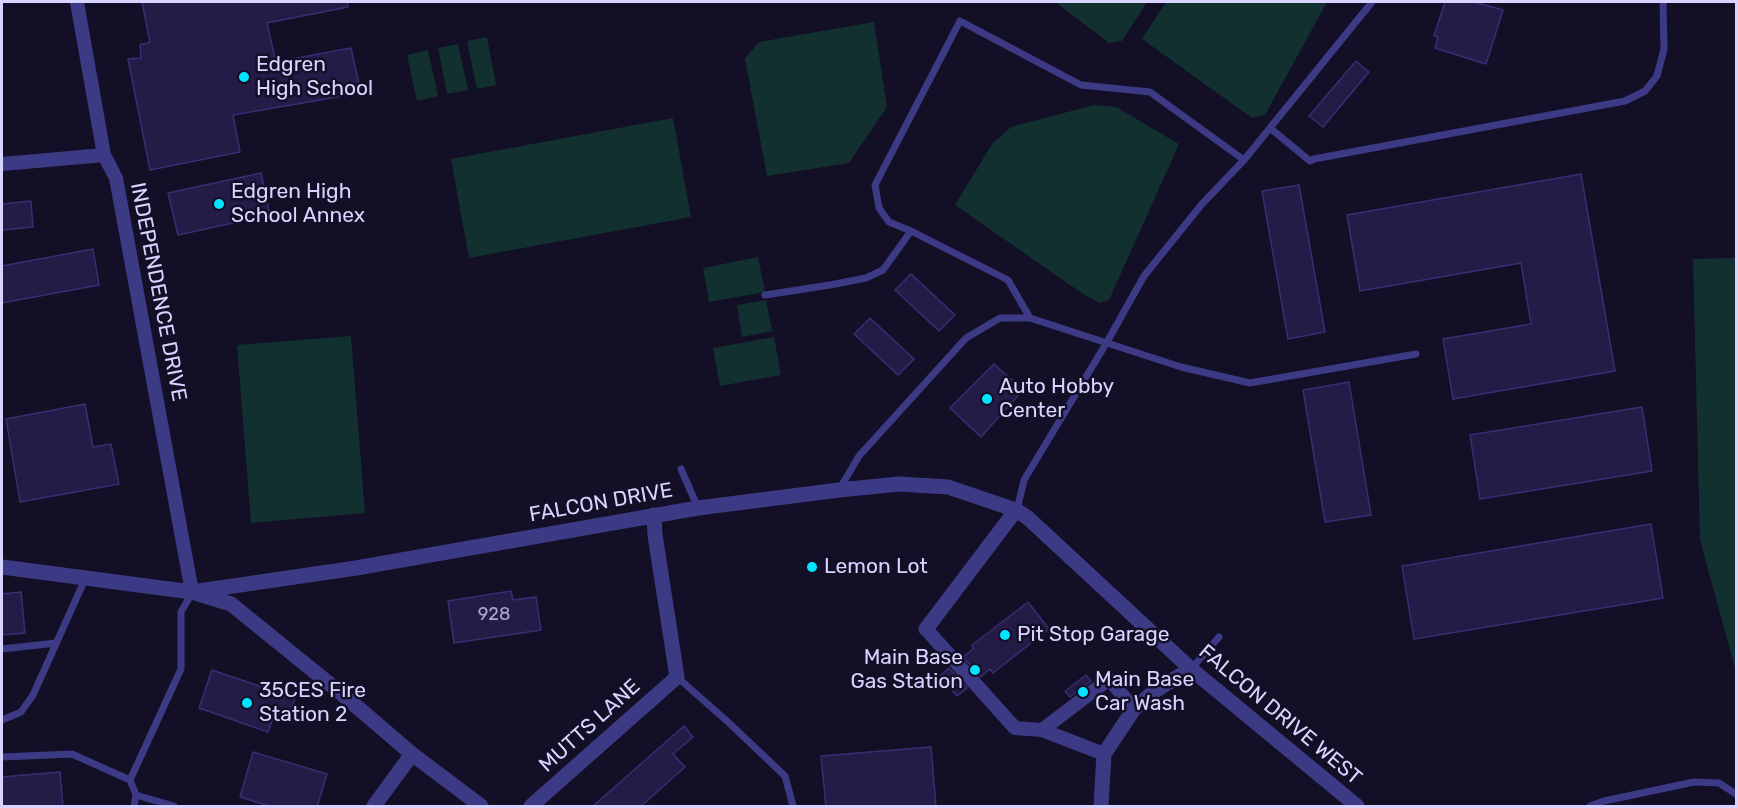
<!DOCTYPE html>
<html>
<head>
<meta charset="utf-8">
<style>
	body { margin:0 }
	#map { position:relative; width:1738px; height:808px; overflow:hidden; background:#130f26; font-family:Rubik,sans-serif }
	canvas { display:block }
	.frame { position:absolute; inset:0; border:3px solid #d9d4ff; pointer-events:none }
</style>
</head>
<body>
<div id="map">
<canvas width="1738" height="808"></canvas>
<div class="frame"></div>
</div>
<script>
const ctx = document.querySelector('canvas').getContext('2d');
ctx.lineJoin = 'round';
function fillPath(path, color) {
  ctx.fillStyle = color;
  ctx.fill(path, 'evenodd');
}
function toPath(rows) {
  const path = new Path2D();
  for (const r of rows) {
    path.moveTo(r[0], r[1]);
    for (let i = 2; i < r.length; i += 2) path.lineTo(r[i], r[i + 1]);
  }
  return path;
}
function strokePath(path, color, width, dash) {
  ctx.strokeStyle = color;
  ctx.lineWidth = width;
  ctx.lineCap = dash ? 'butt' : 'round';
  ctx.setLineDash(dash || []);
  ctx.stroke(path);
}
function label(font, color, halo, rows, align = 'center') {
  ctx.font = font + ' Rubik,sans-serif';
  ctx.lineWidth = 5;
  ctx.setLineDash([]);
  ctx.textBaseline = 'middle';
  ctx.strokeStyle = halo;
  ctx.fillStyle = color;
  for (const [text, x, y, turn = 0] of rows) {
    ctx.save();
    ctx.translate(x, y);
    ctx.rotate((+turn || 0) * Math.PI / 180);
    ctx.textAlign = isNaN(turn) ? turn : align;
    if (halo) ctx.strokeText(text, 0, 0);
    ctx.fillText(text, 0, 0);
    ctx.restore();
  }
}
fillPath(toPath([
	[1055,2,1147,2,1122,41,1109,43],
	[1166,2,1327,2,1265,115,1252,118,1142,39],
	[874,22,887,107,849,163,767,176,745,59,759,42],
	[487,37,496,85,477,89,467,41],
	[458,44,468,90,447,94,438,48],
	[428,50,438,96,417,101,407,55],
	[1094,105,1116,107,1179,144,1109,300,1100,303,1083,294,955,205,992,144,1011,127],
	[673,118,691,217,469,258,451,159],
	[758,257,765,292,709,302,703,268],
	[1736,258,1736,672,1700,540,1693,259],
	[766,300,772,331,742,337,737,305],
	[351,336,365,513,251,523,237,345],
	[774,337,781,375,720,386,713,348]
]), '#12302f');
const building = toPath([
	[142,2,348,2,348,7,267,23,276,62,351,48,361,93,233,115,240,152,150,170,128,59,141,58,140,45,150,42,142,2],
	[1445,2,1474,2,1503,10,1486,64,1435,48,1438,37,1434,36,1445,2],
	[1356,61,1369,72,1323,127,1309,116,1356,61],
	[261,173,270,215,178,235,168,193,261,173],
	[1581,174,1615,371,1453,399,1443,339,1531,324,1521,263,1360,291,1347,215,1581,174],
	[1299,185,1325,332,1288,339,1262,191,1299,185],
	[31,201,33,227,2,230,2,204,31,201],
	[93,249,99,285,2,303,2,266,93,249],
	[911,274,955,315,939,331,895,290,911,274],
	[870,318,914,359,898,375,854,334,870,318],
	[994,364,1023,390,981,437,950,408,994,364],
	[1349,382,1371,515,1325,522,1303,390,1349,382],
	[85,404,93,447,111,444,119,484,20,502,6,419,85,404],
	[1642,407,1652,471,1480,499,1470,435,1642,407],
	[1651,524,1663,598,1414,639,1402,566,1651,524],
	[511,591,513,600,536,597,541,630,454,643,448,601,511,591],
	[21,592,25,633,2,635,2,594,21,592],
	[1028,602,1049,629,993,673,990,669,981,677,963,657,973,649,972,645,1028,602],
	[949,668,967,688,957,696,940,676,949,668],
	[212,670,295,698,287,720,274,715,268,732,199,708,212,670],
	[1086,675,1091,681,1070,697,1065,691,1086,675],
	[684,726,693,737,673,754,685,767,640,807,592,807,684,726],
	[931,747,936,807,826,807,821,756,931,747],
	[253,752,327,774,317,807,273,807,240,797,253,752],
	[60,772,63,807,2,807,2,777,60,772]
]);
fillPath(building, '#241b47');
strokePath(building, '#3b2d73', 1.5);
strokePath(toPath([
	[1270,128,1310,161,1314,159,1625,101,1645,91,1657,76,1664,49,1663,2],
	[765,295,830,285,866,278,883,270,911,231],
	[1030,318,1008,280,911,231,889,222,879,208,875,185,960,21,1081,85,1150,92,1244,160],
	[681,469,698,508],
	[839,490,859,456,966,338,1000,318,1030,318,1181,367,1250,383,1416,354],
	[1017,510,1024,480,1107,342,1144,276,1202,204,1244,160,1372,2],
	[2,649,56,643],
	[1191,669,1219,637],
	[677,677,728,722,785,776,793,806],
	[2,720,21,712,33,695,86,577],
	[2,757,72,754,130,780],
	[136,795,174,806],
	[134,806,136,795,130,780,181,669,181,612,192,593],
	[1590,806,1604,801,1694,782,1719,783,1736,794]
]), '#3d3a85', 7);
strokePath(toPath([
	[77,2,104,155,116,178,192,592],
	[2,164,104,155],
	[926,629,1015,728,1042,730,1104,754],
	[1042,730,1109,679,1134,709]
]), '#3d3a85', 14);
strokePath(toPath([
	[2,567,192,592,231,604,342,694,412,754,481,806],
	[192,592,356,568,698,508,839,490,899,484,948,487,1016,510,1028,518,1191,669,1357,806],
	[926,629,1016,510],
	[374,806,412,754],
	[531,806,677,677,655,535,654,515],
	[1101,806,1104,754,1134,709,1156,690,1191,669]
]), '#3d3a85', 15);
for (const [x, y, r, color] of [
	[244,77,6,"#00e5ff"],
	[219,204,6,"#00e5ff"],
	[987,399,6,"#00e5ff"],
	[812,567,6,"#00e5ff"],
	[1005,635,6,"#00e5ff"],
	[975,670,6,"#00e5ff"],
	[1083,692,6,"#00e5ff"],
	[247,703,6,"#00e5ff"]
]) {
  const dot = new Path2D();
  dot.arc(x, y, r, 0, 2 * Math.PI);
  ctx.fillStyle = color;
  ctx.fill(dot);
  strokePath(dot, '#130f26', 2);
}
label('18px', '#aca6d1', null, [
	["928",494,615]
]);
label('21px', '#d9d4ff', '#130f26', [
	["Edgren",256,65],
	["High School",256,89],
	["Edgren High",231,192],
	["School Annex",231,216],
	["Auto Hobby",999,387],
	["Center",999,411],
	["Lemon Lot",824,567],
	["Pit Stop Garage",1017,635],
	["Main Base",963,658,"right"],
	["Gas Station",963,682,"right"],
	["Main Base",1095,680],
	["Car Wash",1095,704],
	["35CES Fire",259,691],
	["Station 2",259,715]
], 'left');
label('21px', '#d9d4ff', '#130f26', [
	["INDEPENDENCE DRIVE",158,292,79],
	["FALCON DRIVE",601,503,-10],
	["FALCON DRIVE WEST",1280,715,40],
	["MUTTS LANE",590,726,-42]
]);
</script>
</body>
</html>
